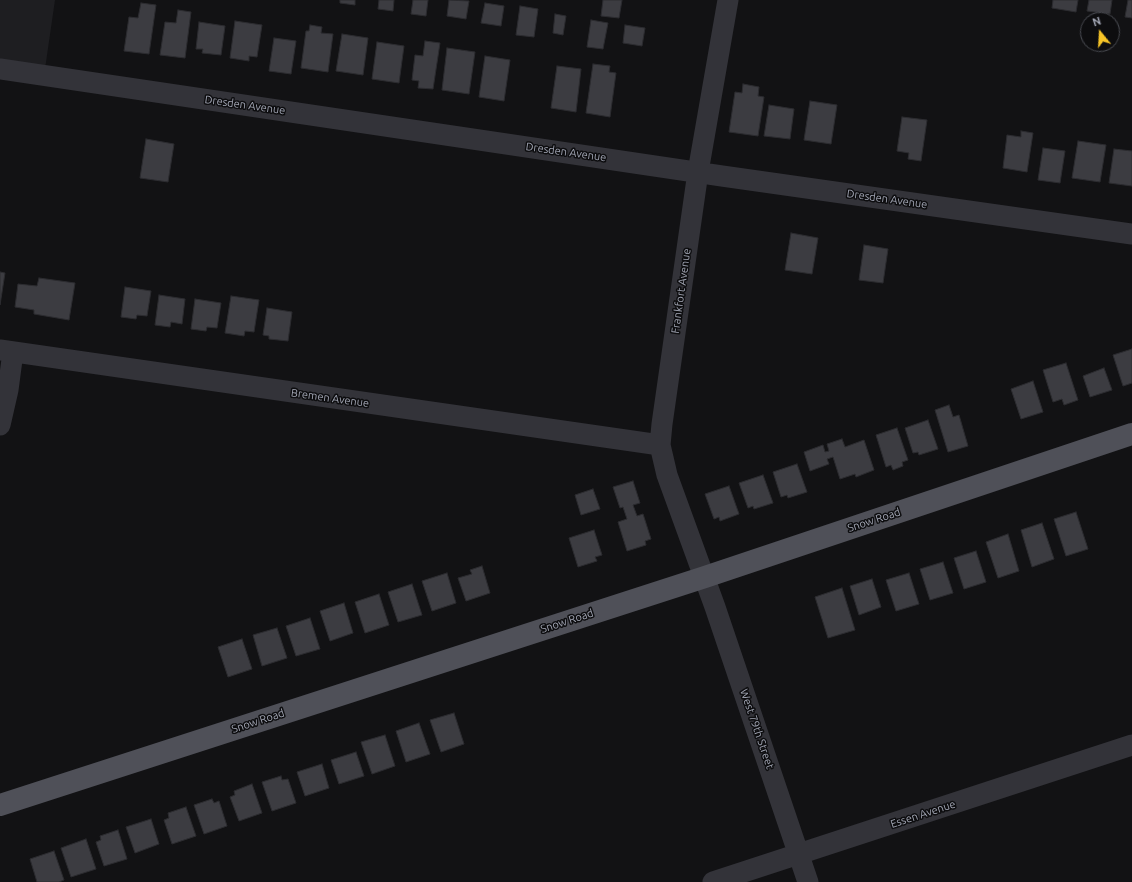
<!DOCTYPE html>
<html>
<head>
<meta charset="utf-8">
<style>
	body { margin:0 }
	#map { position:relative; width:1132px; height:882px; overflow:hidden; background:#121214; font-family:Ubuntu,sans-serif }
	canvas { display:block }
	.north { position:absolute; left:1080px; top:12px; width:40px; height:40px; box-sizing:border-box; background:#0d0d0f; border:1px solid #494b51; border-radius:50%; rotate:342deg; font-size:11px; font-weight:700; line-height:16px; text-align:center; color:#a3a7b5 }
	.north::after { content:''; display:block; margin:auto; width:14px; height:18px; background:#f6c427; clip-path:polygon(50% 0,100% 100%,50% 72%,0 100%) }
</style>
</head>
<body>
<div id="map">
<canvas width="1132" height="882"></canvas>
<div class="north">N</div>
</div>
<script>
const ctx = document.querySelector('canvas').getContext('2d');
ctx.lineJoin = 'round';
function fillPath(path, color) {
  ctx.fillStyle = color;
  ctx.fill(path, 'evenodd');
}
function toPath(rows) {
  const path = new Path2D();
  for (const r of rows) {
    path.moveTo(r[0], r[1]);
    for (let i = 2; i < r.length; i += 2) path.lineTo(r[i], r[i + 1]);
  }
  return path;
}
function strokePath(path, color, width, dash) {
  ctx.strokeStyle = color;
  ctx.lineWidth = width;
  ctx.lineCap = dash ? 'butt' : 'round';
  ctx.setLineDash(dash || []);
  ctx.stroke(path);
}
function label(font, color, halo, rows, align = 'center') {
  ctx.font = font + ' Ubuntu,sans-serif';
  ctx.lineWidth = 3;
  ctx.setLineDash([]);
  ctx.textBaseline = 'middle';
  ctx.strokeStyle = halo;
  ctx.fillStyle = color;
  for (const [text, x, y, turn = 0] of rows) {
    ctx.save();
    ctx.translate(x, y);
    ctx.rotate((+turn || 0) * Math.PI / 180);
    ctx.textAlign = isNaN(turn) ? turn : align;
    if (halo) ctx.strokeText(text, 0, 0);
    ctx.fillText(text, 0, 0);
    ctx.restore();
  }
}
fillPath(toPath([
	[0,0,55,0,44,76,0,69]
]), '#1e1e21');
const building = toPath([
	[340,0,355,0,355,5,340,3,340,0],
	[379,0,394,0,393,11,378,9,379,0],
	[413,0,428,0,426,16,411,14,413,0],
	[449,0,469,1,466,19,447,16,449,0],
	[603,0,622,0,619,18,601,16,603,0],
	[1053,0,1078,0,1076,12,1052,8,1053,0],
	[1089,0,1112,0,1110,14,1087,11,1089,0],
	[1128,0,1132,0,1132,18,1125,17,1128,0],
	[141,3,156,5,149,54,124,51,129,17,138,18,141,3],
	[485,3,504,6,501,26,481,23,485,3],
	[520,6,538,9,534,37,516,35,520,6],
	[178,10,191,12,185,58,160,55,165,22,176,23,178,10],
	[555,14,566,16,563,35,553,33,555,14],
	[591,20,608,23,603,49,587,47,591,20],
	[235,21,262,25,257,57,249,56,249,61,230,58,235,21],
	[199,22,225,26,221,55,202,53,203,49,196,49,199,22],
	[310,25,322,27,321,33,333,34,328,72,301,68,306,31,309,31,310,25],
	[625,25,645,28,642,46,623,43,625,25],
	[342,34,368,38,363,75,336,71,342,34],
	[274,38,296,41,291,74,269,71,274,38],
	[425,41,440,43,433,89,418,88,419,81,412,80,415,55,423,56,425,41],
	[377,42,404,46,399,83,372,79,377,42],
	[447,48,475,52,469,94,442,90,447,48],
	[485,56,510,60,504,101,479,97,485,56],
	[593,64,610,66,609,72,616,73,610,117,586,113,593,64],
	[557,66,581,69,576,112,551,108,557,66],
	[743,84,759,87,758,96,764,97,758,136,729,132,735,92,742,93,743,84],
	[810,101,837,105,831,144,804,140,810,101],
	[769,105,794,109,790,139,764,136,769,105],
	[902,117,927,120,921,161,908,159,909,153,897,151,902,117],
	[1021,131,1033,133,1027,172,1003,168,1007,135,1021,137,1021,131],
	[146,139,174,144,168,182,140,178,146,139],
	[1078,141,1106,145,1100,182,1072,178,1078,141],
	[1043,148,1065,151,1060,183,1038,180,1043,148],
	[1114,149,1132,151,1132,186,1109,183,1114,149],
	[791,233,818,238,812,274,785,270,791,233],
	[864,245,888,249,883,283,859,280,864,245],
	[0,272,5,273,0,305,0,272],
	[39,278,75,283,69,320,34,314,34,310,15,307,18,284,37,286,39,278],
	[125,287,151,291,147,316,137,315,136,319,121,317,125,287],
	[159,295,185,299,182,324,171,322,170,327,155,325,159,295],
	[231,296,259,300,254,332,245,331,244,336,225,333,231,296],
	[195,299,221,303,217,328,207,327,206,331,191,329,195,299],
	[267,308,292,312,288,341,269,339,269,336,263,335,267,308],
	[1132,349,1132,383,1123,386,1113,355,1132,349],
	[1066,363,1078,400,1064,405,1062,399,1053,402,1043,370,1066,363],
	[1104,368,1112,390,1090,397,1083,376,1104,368],
	[1033,381,1043,412,1021,419,1011,389,1033,381],
	[949,405,953,417,959,415,968,446,948,452,935,410,949,405],
	[928,420,938,449,919,455,918,452,913,453,905,428,928,420],
	[897,428,908,460,902,462,903,466,893,470,891,465,886,467,876,435,897,428],
	[842,439,845,447,864,440,874,470,856,477,855,474,840,479,833,457,827,459,829,464,810,471,804,452,823,445,825,452,829,451,827,444,842,439],
	[797,464,807,492,788,498,787,495,781,497,773,472,797,464],
	[763,475,773,503,754,509,753,506,748,508,739,483,763,475],
	[633,481,640,503,633,505,637,516,643,514,651,539,645,541,646,545,627,551,618,522,627,519,623,507,620,508,613,487,633,481],
	[729,486,739,514,720,521,719,517,714,519,705,494,729,486],
	[593,489,600,509,581,515,575,495,593,489],
	[1076,512,1088,549,1066,556,1054,519,1076,512],
	[1042,523,1054,559,1032,567,1021,530,1042,523],
	[594,530,602,555,595,557,597,561,578,567,569,538,594,530],
	[1008,534,1019,571,998,578,986,542,1008,534],
	[976,551,986,582,964,589,954,558,976,551],
	[943,562,953,593,930,600,920,569,943,562],
	[482,566,490,593,466,601,458,578,472,574,470,570,482,566],
	[447,573,456,603,432,611,422,581,447,573],
	[909,573,919,604,896,611,886,580,909,573],
	[872,579,881,607,859,615,850,586,872,579],
	[412,584,422,615,398,622,388,592,412,584],
	[842,588,855,630,828,638,815,597,842,588],
	[379,594,389,625,365,633,355,602,379,594],
	[344,603,353,633,330,641,320,611,344,603],
	[310,618,320,649,296,656,286,626,310,618],
	[277,628,287,658,262,666,253,635,277,628],
	[242,639,252,669,228,677,218,647,242,639],
	[454,713,464,744,441,752,430,720,454,713],
	[419,723,430,754,406,762,396,731,419,723],
	[385,735,395,766,372,774,361,742,385,735],
	[356,752,364,776,339,784,331,760,356,752],
	[322,764,329,788,305,796,297,772,322,764],
	[281,776,282,780,288,779,296,803,272,811,262,782,281,776],
	[252,784,262,813,239,821,230,797,235,795,234,791,252,784],
	[212,799,214,803,219,801,227,826,204,834,194,805,212,799],
	[186,807,196,836,172,844,164,820,169,818,168,813,186,807],
	[151,819,159,844,135,853,126,827,151,819],
	[118,830,127,859,104,866,96,842,101,840,100,836,118,830],
	[86,839,96,869,71,877,61,848,86,839],
	[54,851,64,880,59,882,37,882,30,859,54,851]
]);
fillPath(building, '#3c3c41');
strokePath(building, '#2c2c30', 1);
strokePath(toPath([
	[728,0,698,172,662,424,660,445,667,475,715,607,808,882],
	[0,69,722,176,1132,234],
	[0,350,660,445],
	[0,425,8,390,13,352],
	[713,882,1132,745]
]), '#333339', 21);
strokePath(toPath([
	[0,805,705,577,1132,434]
]), '#4f5058', 22);
label('11px', '#a3a7b5', '#0d0d0f', [
	["Dresden Avenue",245,105,8],
	["Dresden Avenue",566,152,8],
	["Dresden Avenue",887,199,8],
	["Frankfort Avenue",681,291,-82],
	["Bremen Avenue",330,398,8],
	["Snow Road",874,520,-18],
	["Snow Road",567,621,-18],
	["Snow Road",258,721,-18],
	["West 79th Street",757,729,71],
	["Essen Avenue",923,814,-18]
]);
</script>
</body>
</html>
